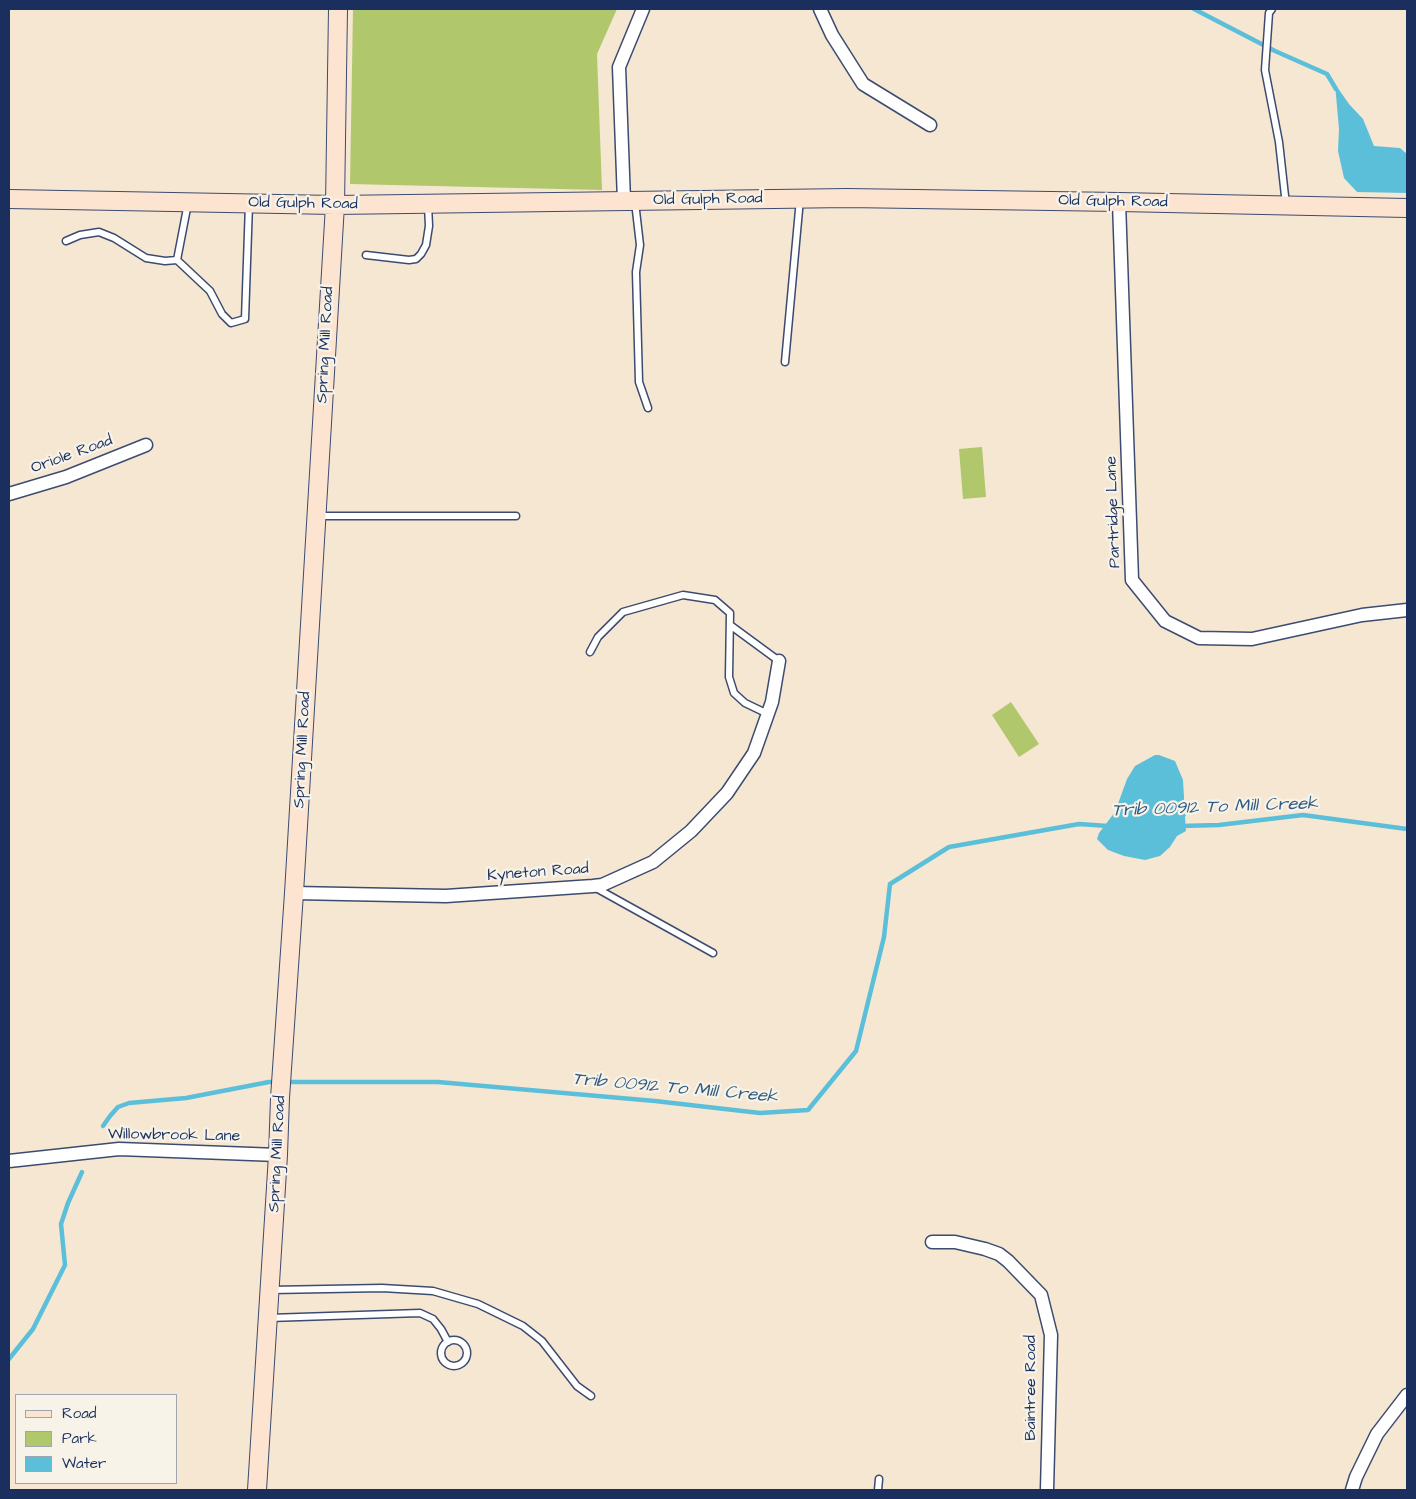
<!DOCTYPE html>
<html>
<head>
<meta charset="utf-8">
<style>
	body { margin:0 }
	#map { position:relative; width:1416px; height:1499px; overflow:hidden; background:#f6e7d3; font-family:"Architects Daughter",sans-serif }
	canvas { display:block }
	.frame { position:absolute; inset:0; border:10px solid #1b2f5e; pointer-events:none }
	.legend { position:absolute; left:15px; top:1394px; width:162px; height:90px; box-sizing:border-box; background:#f7f3e8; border:1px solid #9fa5b1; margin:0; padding:6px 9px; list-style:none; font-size:15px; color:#1b2f5e }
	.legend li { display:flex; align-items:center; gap:10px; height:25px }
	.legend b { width:25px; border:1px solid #9fa5b1 }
</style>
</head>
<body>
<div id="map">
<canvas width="1416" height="1499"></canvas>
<div class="frame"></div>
<ul class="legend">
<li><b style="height:6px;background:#fde4d1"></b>Road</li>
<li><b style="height:14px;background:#b0c76c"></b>Park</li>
<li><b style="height:14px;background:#5bbfd9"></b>Water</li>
</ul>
</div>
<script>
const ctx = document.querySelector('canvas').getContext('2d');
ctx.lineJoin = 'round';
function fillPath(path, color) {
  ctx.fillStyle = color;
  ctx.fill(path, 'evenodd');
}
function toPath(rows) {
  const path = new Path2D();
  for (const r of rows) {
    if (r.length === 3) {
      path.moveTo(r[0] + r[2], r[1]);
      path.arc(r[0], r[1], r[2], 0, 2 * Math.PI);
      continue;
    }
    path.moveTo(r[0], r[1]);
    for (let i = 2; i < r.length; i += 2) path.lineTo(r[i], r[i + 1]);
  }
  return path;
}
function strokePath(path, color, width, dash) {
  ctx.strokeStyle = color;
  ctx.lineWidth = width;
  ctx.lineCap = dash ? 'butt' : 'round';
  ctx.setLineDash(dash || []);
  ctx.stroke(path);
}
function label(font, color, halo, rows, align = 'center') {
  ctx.font = font + ' "Architects Daughter",sans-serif';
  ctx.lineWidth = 4.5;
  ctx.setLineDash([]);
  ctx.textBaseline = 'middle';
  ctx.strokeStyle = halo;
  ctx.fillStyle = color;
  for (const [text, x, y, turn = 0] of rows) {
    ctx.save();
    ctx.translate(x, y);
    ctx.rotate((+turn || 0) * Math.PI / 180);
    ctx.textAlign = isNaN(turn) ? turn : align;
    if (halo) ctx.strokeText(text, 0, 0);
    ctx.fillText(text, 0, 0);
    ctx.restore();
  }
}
fillPath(toPath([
	[353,9,617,9,597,54,602,190,350,184],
	[982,447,986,497,963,499,959,449],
	[1011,702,1039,744,1019,757,992,715]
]), '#b0c76c');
fillPath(toPath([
	[1335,84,1349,104,1363,119,1374,146,1400,148,1407,154,1407,193,1357,192,1344,178,1338,151,1339,129],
	[1155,755,1159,755,1175,761,1183,780,1185,814,1186,815,1185,817,1186,831,1177,836,1170,847,1160,856,1145,860,1124,856,1108,850,1097,839,1099,833,1115,812,1127,779,1135,766]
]), '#5bbfd9');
strokePath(toPath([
	[1194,9,1275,51,1327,74,1336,89],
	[1181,826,1219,825,1303,815,1407,829],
	[285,1082,438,1082,655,1101,760,1113,808,1110,856,1051,884,937,890,884,949,847,1079,824,1108,826],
	[103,1126,110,1116,118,1107,129,1103,186,1098,269,1082,278,1082],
	[9,1359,33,1329,65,1265,61,1224,68,1203,82,1172]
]), '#5bbfd9', 4.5);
const lane = toPath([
	[1272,9,1269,13,1265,70,1279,142,1286,205],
	[635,202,640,245,636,272,639,382,648,408],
	[66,241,80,235,99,232,114,238,146,258,165,261,177,260,210,291,222,314,231,323,245,319,249,204],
	[366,255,409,260,416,259,421,254,426,245,429,226,428,205],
	[177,260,188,203],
	[785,362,800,199],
	[318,516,516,516],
	[730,625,779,661],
	[590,652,598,637,623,612,683,595,715,600,730,613,729,677,734,693,745,703,768,714],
	[596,888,713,953],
	[271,1290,382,1288,433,1291,478,1304,523,1326,542,1341,577,1386,591,1396],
	[269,1318,420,1313,433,1319,441,1329,448,1342],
	[454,1353,13],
	[878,1490,879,1479]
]);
const street = toPath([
	[820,9,832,35,863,84,930,125],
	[624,201,619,67,643,9],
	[1119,202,1132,580,1165,621,1199,638,1252,639,1362,615,1407,610],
	[9,494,66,477,146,445],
	[294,893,446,896,593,886,602,885,653,862,691,831,727,793,754,753,772,702,779,661],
	[9,1161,119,1149,278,1155],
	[932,1242,955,1242,985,1249,999,1254,1008,1261,1041,1295,1051,1335,1047,1490],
	[1352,1490,1356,1477,1377,1434,1407,1395]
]);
const secondary = toPath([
	[9,199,335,205,847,198,1119,202,1407,208],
	[257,1490,278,1155,280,1098,294,893,335,205,338,9]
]);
strokePath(lane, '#3c4b70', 9);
strokePath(street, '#3c4b70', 15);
strokePath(secondary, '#3c4b70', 20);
strokePath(lane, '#fff', 6);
strokePath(street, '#fff', 12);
strokePath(secondary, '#fde4d1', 18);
label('16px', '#1b2f5e', '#f7f3e8', [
	["Old Gulph Road",708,200,-1],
	["Old Gulph Road",1113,202,1],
	["Old Gulph Road",303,204,1],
	["Spring Mill Road",326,345,-87],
	["Oriole Road",72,455,-20],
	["Partridge Lane",1114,512,-92],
	["Spring Mill Road",303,750,-87],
	["Kyneton Road",538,873,-4],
	["Willowbrook Lane",174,1136,1],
	["Spring Mill Road",278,1154,-87],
	["Baintree Road",1032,1388,-90]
]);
label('italic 18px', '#2e5a83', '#f7f3e8', [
	["Trib 00912 To Mill Creek",1215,808,-2],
	["Trib 00912 To Mill Creek",675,1089,5]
]);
</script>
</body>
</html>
